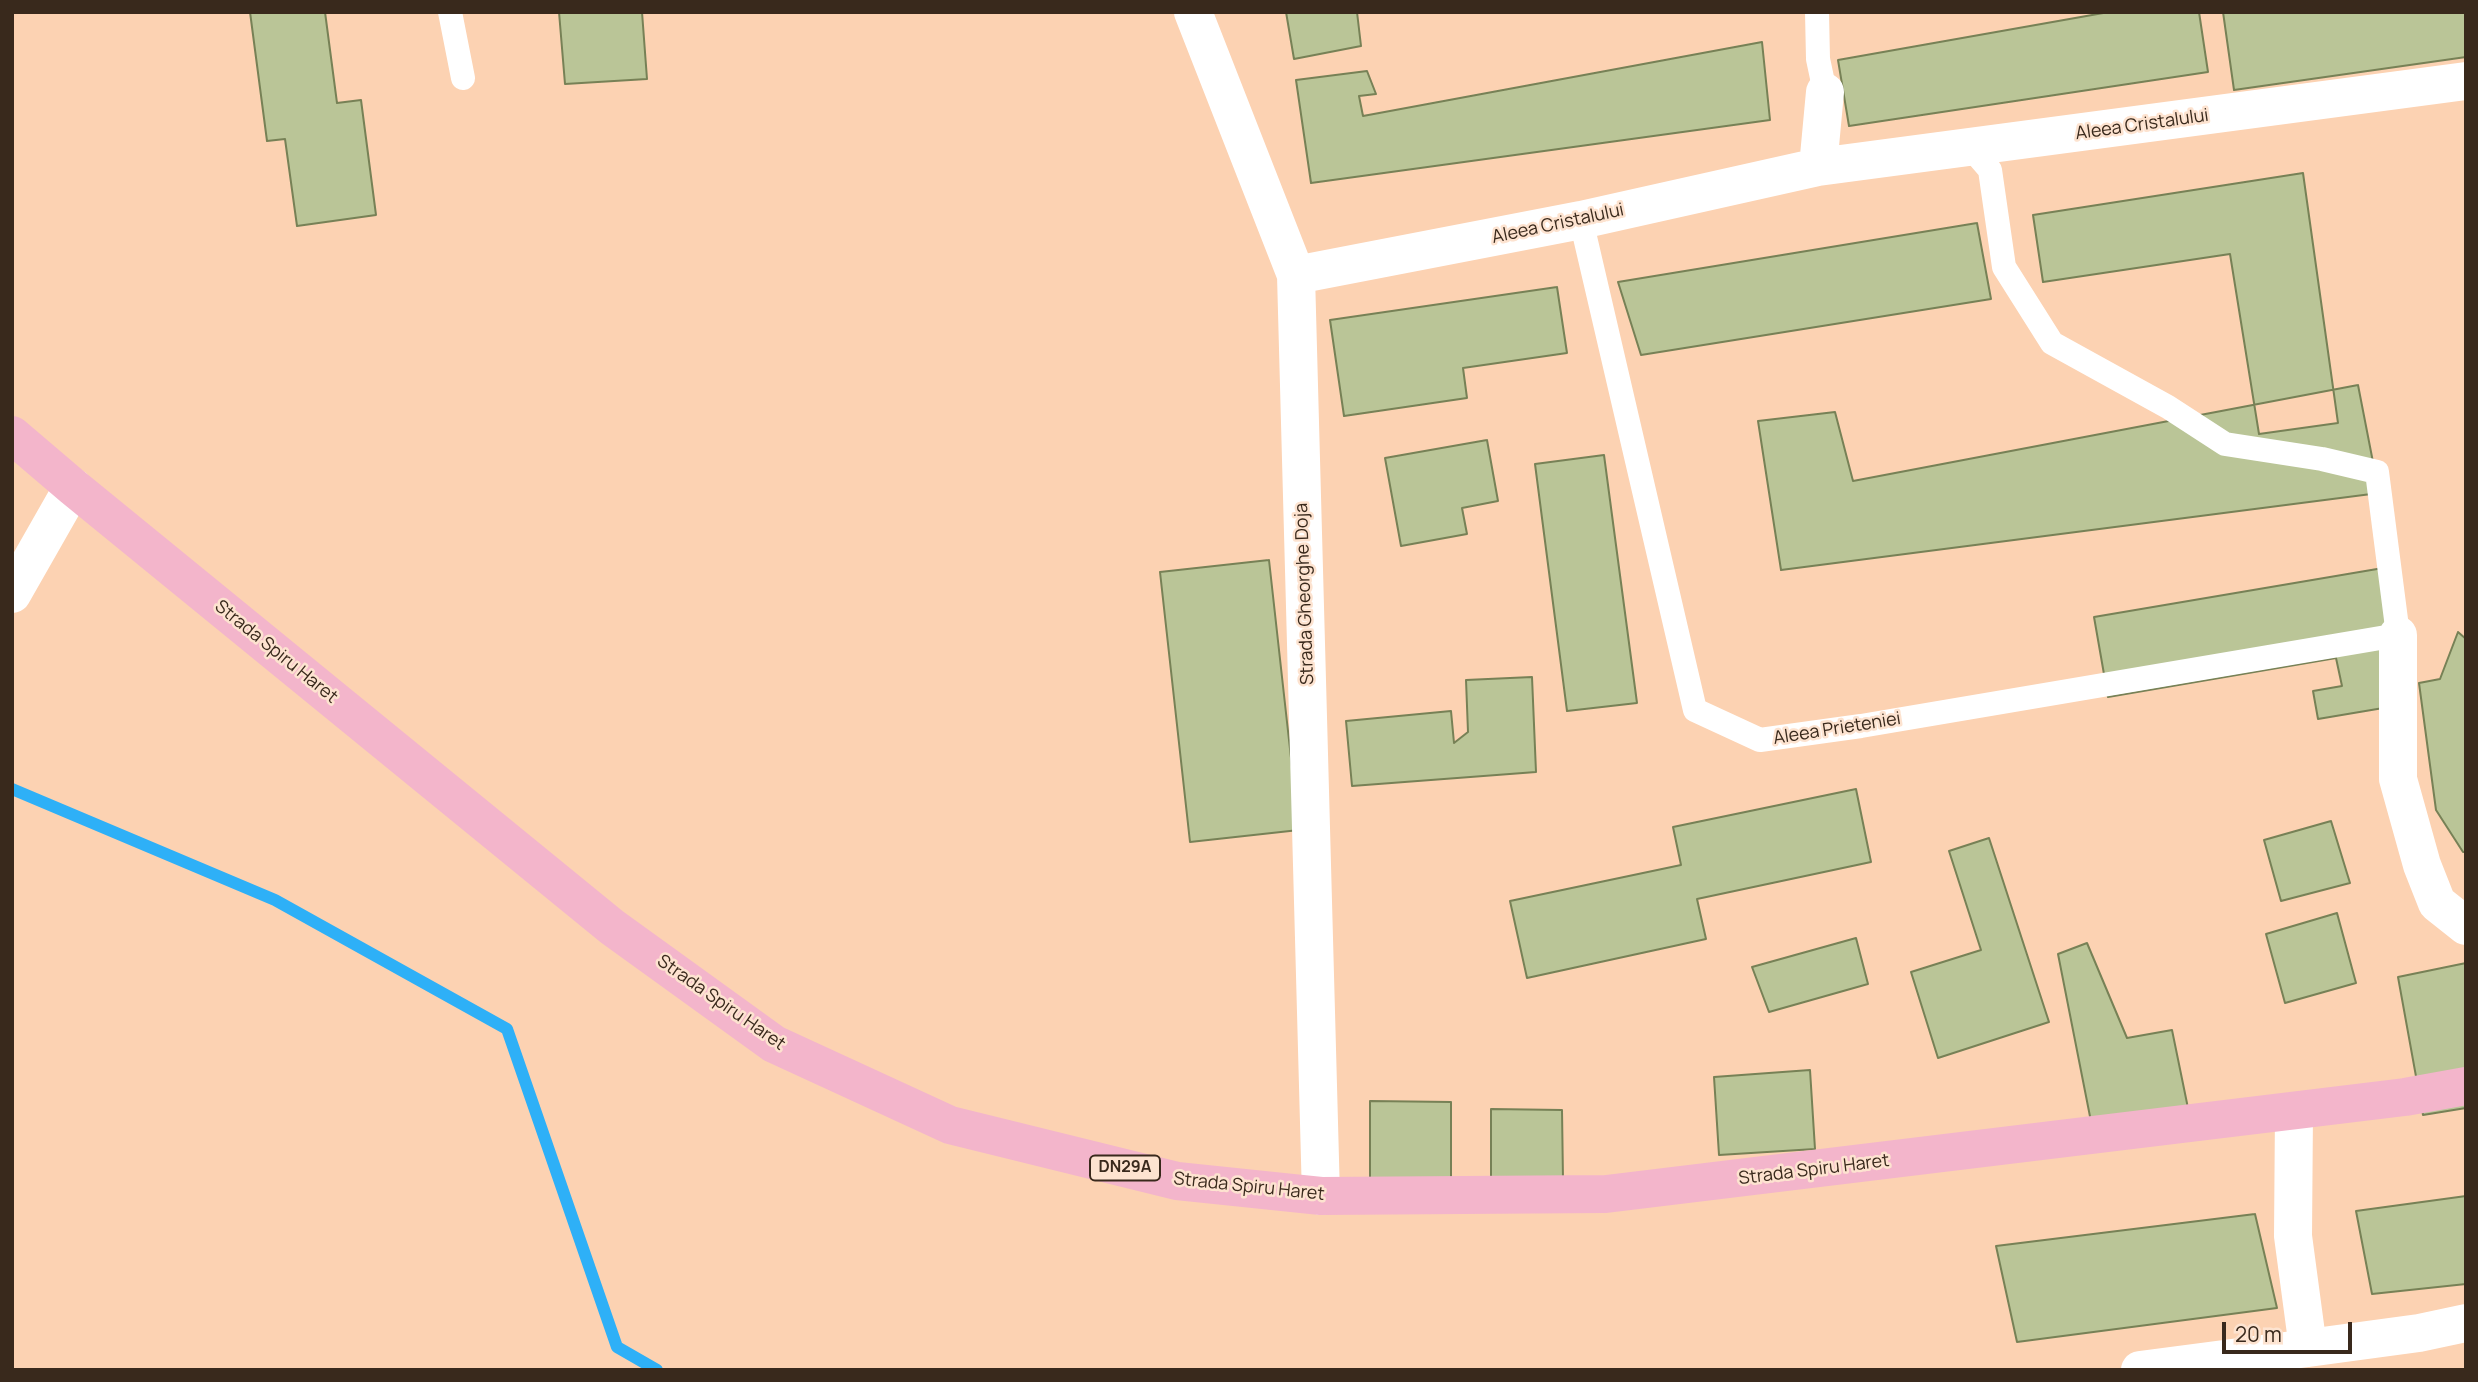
<!DOCTYPE html>
<html>
<head>
<meta charset="utf-8">
<style>
	body { margin:0 }
	#map { position:relative; width:2478px; height:1382px; overflow:hidden; background:#fcd2b2; font-family:Manrope,sans-serif }
	canvas { display:block }
	.frame { position:absolute; inset:0; border:14px solid #39291c; pointer-events:none }
	.scale { position:absolute; left:2222px; top:1322px; width:130px; height:32px; box-sizing:border-box; border:4px solid #39291c; border-top:0; padding-left:9px; font-size:21px; line-height:24px; white-space:nowrap; color:#39291c; -webkit-text-stroke:5px #fde3d0; paint-order:stroke }
</style>
</head>
<body>
<div id="map">
<canvas width="2478" height="1382"></canvas>
<div class="frame"></div>
<div class="scale">20 m</div>
</div>
<script>
const ctx = document.querySelector('canvas').getContext('2d');
ctx.lineJoin = 'round';
function toPath(rows) {
  const path = new Path2D();
  for (const r of rows) {
    path.moveTo(r[0], r[1]);
    for (let i = 2; i < r.length; i += 2) path.lineTo(r[i], r[i + 1]);
  }
  return path;
}
function strokePath(path, color, width, dash) {
  ctx.strokeStyle = color;
  ctx.lineWidth = width;
  ctx.lineCap = dash ? 'butt' : 'round';
  ctx.setLineDash(dash || []);
  ctx.stroke(path);
}
function fillPath(path, color) {
  ctx.fillStyle = color;
  ctx.fill(path, 'evenodd');
}
function label(font, color, halo, rows, align = 'center') {
  ctx.font = font + ' Manrope,sans-serif';
  ctx.lineWidth = 5;
  ctx.setLineDash([]);
  ctx.textBaseline = 'middle';
  ctx.strokeStyle = halo;
  ctx.fillStyle = color;
  for (const [text, x, y, turn = 0] of rows) {
    ctx.save();
    ctx.translate(x, y);
    ctx.rotate((+turn || 0) * Math.PI / 180);
    ctx.textAlign = isNaN(turn) ? turn : align;
    if (halo) ctx.strokeText(text, 0, 0);
    ctx.fillText(text, 0, 0);
    ctx.restore();
  }
}
strokePath(toPath([
	[12,789,275,900,507,1029,617,1347,657,1370]
]), '#2eb0f7', 12);
const building = toPath([
	[250,12,325,12,337,103,361,100,376,215,297,226,285,139,267,141,250,12],
	[559,12,642,12,647,79,565,84,559,12],
	[1286,12,1357,12,1361,46,1294,59,1286,12],
	[2109,12,2199,12,2208,72,1849,126,1838,60,2109,12],
	[2223,12,2466,12,2466,57,2234,90,2223,12],
	[1762,42,1770,120,1311,183,1296,80,1367,71,1376,94,1359,96,1363,116,1762,42],
	[2303,173,2338,423,2259,434,2230,254,2043,282,2033,215,2303,173],
	[1977,223,1991,299,1641,355,1618,282,1977,223],
	[1557,287,1567,353,1463,368,1467,398,1344,416,1330,320,1557,287],
	[2358,385,2379,493,1781,570,1758,421,1835,412,1853,481,2358,385],
	[1487,440,1498,501,1462,508,1467,534,1401,546,1385,458,1487,440],
	[1604,455,1637,703,1567,711,1535,464,1604,455],
	[1269,560,1299,830,1190,842,1160,572,1269,560],
	[2383,568,2407,704,2318,719,2313,691,2342,686,2336,658,2108,697,2094,617,2383,568],
	[2458,632,2466,639,2466,852,2463,852,2436,810,2419,683,2440,679,2458,632],
	[1532,677,1536,772,1352,786,1346,721,1451,711,1454,743,1468,732,1466,680,1532,677],
	[1856,789,1871,862,1697,899,1706,939,1527,978,1510,901,1681,865,1673,827,1856,789],
	[2331,821,2350,883,2281,901,2264,840,2331,821],
	[1989,838,2049,1022,1938,1058,1911,972,1981,950,1949,851,1989,838],
	[2337,913,2356,983,2285,1003,2266,934,2337,913],
	[1856,938,1868,984,1769,1012,1752,967,1856,938],
	[2087,943,2127,1038,2172,1030,2189,1113,2097,1152,2058,954,2087,943],
	[2466,963,2466,1108,2423,1115,2398,977,2466,963],
	[1810,1070,1815,1149,1719,1155,1714,1077,1810,1070],
	[1370,1101,1451,1102,1451,1184,1370,1183,1370,1101],
	[1491,1109,1562,1110,1563,1180,1491,1180,1491,1109],
	[2466,1196,2466,1284,2372,1294,2356,1211,2466,1196],
	[2255,1214,2277,1308,2017,1342,1996,1246,2255,1214]
]);
fillPath(building, '#bac597');
strokePath(building, '#778156', 2);
strokePath(toPath([
	[450,12,463,78],
	[1817,12,1818,59,1825,92],
	[1581,220,1695,710,1760,740,1861,726,2398,635,2377,472,2322,459,2225,444,2168,407,2052,343,2004,267,1990,170,1971,148]
]), '#fff', 24);
strokePath(toPath([
	[1193,12,1296,275,1321,1196],
	[1818,167,2466,81],
	[1296,275,1581,220,1818,167,1825,92],
	[12,594,73,487],
	[2398,635,2398,779,2422,865,2437,903,2466,926],
	[2308,1348,2419,1333,2466,1323],
	[2140,1370,2308,1348,2293,1236,2294,1111]
]), '#fff', 38);
strokePath(toPath([
	[12,435,73,487,612,927,774,1044,950,1125,1177,1181,1321,1196,1606,1194,2405,1097,2466,1086]
]), '#f3b5cb', 38);
for (const [x, y, w] of [
	[1125,1168,70]
]) {
  const box = new Path2D();
  box.roundRect(x - w / 2, y - 12.5, w, 25, 5);
  ctx.fillStyle = '#fde3d0';
  ctx.fill(box);
  strokePath(box, '#39291c', 2);
}
label('bold 16px', '#39291c', null, [
	["DN29A",1125,1168]
]);
label('18px', '#39291c', '#fde3d0', [
	["Aleea Cristalului",2142,125,-8],
	["Aleea Cristalului",1558,224,-12],
	["Strada Gheorghe Doja",1305,594,-92],
	["Strada Spiru Haret",276,652,39],
	["Aleea Prieteniei",1837,729,-9],
	["Strada Spiru Haret",721,1003,35],
	["Strada Spiru Haret",1814,1170,-7],
	["Strada Spiru Haret",1249,1187,6]
]);
</script>
</body>
</html>
